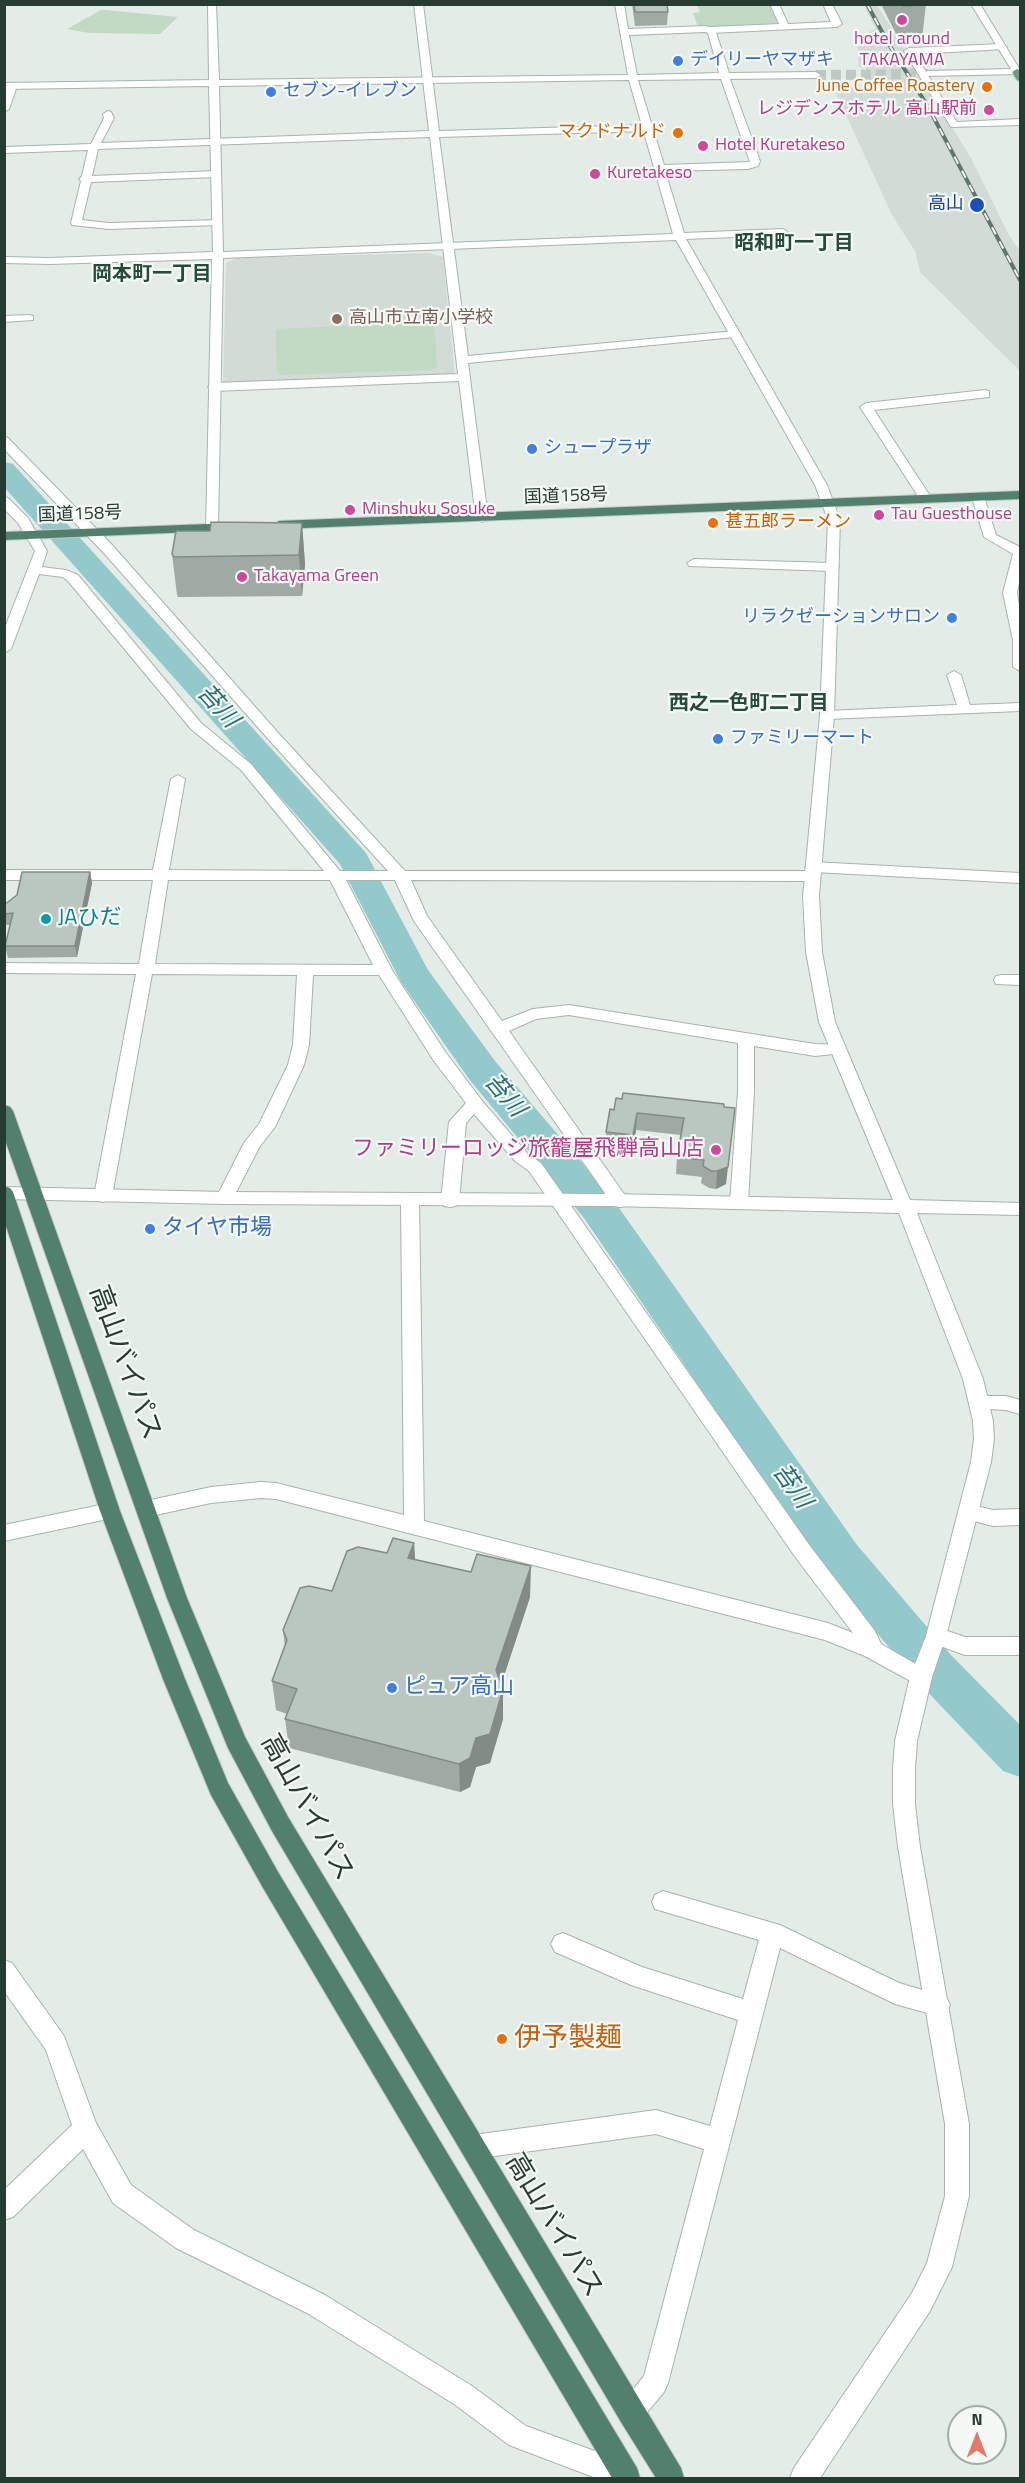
<!DOCTYPE html>
<html>
<head>
<meta charset="utf-8">
<style>
	body { margin:0 }
	#map { position:relative; width:1025px; height:2483px; overflow:hidden; background:#e4ece7; font-family:"Titillium Web",sans-serif }
	canvas { display:block }
	.frame { position:absolute; inset:0; border:6px solid #263b32; pointer-events:none }
	.north { position:absolute; left:947px; top:2405px; width:60px; height:60px; box-sizing:border-box; background:#f4f9f6; border:2px solid #a2ada8; border-radius:50%; rotate:0deg; font-size:16px; font-weight:700; line-height:24px; text-align:center; color:#263b32 }
	.north::after { content:''; display:block; margin:auto; width:21px; height:27px; background:#e1796d; clip-path:polygon(50% 0,100% 100%,50% 72%,0 100%) }
</style>
</head>
<body>
<div id="map">
<canvas width="1025" height="2483"></canvas>
<div class="frame"></div>
<div class="north">N</div>
</div>
<script>
const ctx = document.querySelector('canvas').getContext('2d');
ctx.lineJoin = 'round';
function fillPath(path, color) {
  ctx.fillStyle = color;
  ctx.fill(path, 'evenodd');
}
function toPath(rows) {
  const path = new Path2D();
  for (const r of rows) {
    path.moveTo(r[0], r[1]);
    for (let i = 2; i < r.length; i += 2) path.lineTo(r[i], r[i + 1]);
  }
  return path;
}
function strokePath(path, color, width, dash) {
  ctx.strokeStyle = color;
  ctx.lineWidth = width;
  ctx.lineCap = dash ? 'butt' : 'round';
  ctx.setLineDash(dash || []);
  ctx.stroke(path);
}
function label(font, color, halo, rows, align = 'center') {
  ctx.font = font + ' "Titillium Web","Noto Sans JP",sans-serif';
  ctx.lineWidth = 4.5;
  ctx.setLineDash([]);
  ctx.textBaseline = 'middle';
  ctx.strokeStyle = halo;
  ctx.fillStyle = color;
  for (const [text, x, y, turn = 0] of rows) {
    ctx.save();
    ctx.translate(x, y);
    ctx.rotate((+turn || 0) * Math.PI / 180);
    ctx.textAlign = isNaN(turn) ? turn : align;
    if (halo) ctx.strokeText(text, 0, 0);
    ctx.fillText(text, 0, 0);
    ctx.restore();
  }
}
fillPath(toPath([
	[864,5,877,5,971,158,1010,237,1020,251,1020,371,920,272,915,251,892,215,833,87,868,87,866,68,859,67,857,43,875,28],
	[430,253,443,257,455,374,223,383,226,263,236,258]
]), '#d2dbd6');
fillPath(toPath([
	[697,5,769,5,778,23,698,27,693,13,700,12],
	[101,10,106,10,178,17,160,34,89,33,67,29],
	[434,322,437,367,431,370,277,375,276,329]
]), '#c0dac3');
fillPath(toPath([
	[4,462,13,464,366,853,428,970,495,1061,612,1198,857,1545,951,1655,1020,1725,1020,1777,1003,1771,919,1683,825,1571,584,1218,469,1079,401,982,340,864,4,487,4,462]
]), '#93c9ca');
strokePath(toPath([
	[816,75,928,74]
]), '#bec9c3', 10, [10, 5]);
const minor = toPath([
	[414,4,423,4,439,131,647,125,652,128,647,131,439,137,468,356,735,331,741,334,735,337,468,363,488,518,482,522,476,518,459,381,214,391,208,387,214,383,458,374,430,137,98,149,92,176,216,171,221,174,216,177,91,182,82,220,109,223,221,220,221,224,217,225,109,229,72,225,71,223,81,181,79,179,82,176,88,150,4,153,4,147,91,144,104,118,103,114,108,111,111,112,114,118,101,143,429,131,414,4],
	[770,4,779,4,788,24,831,22,823,4,832,4,842,24,837,27,710,33,705,30,710,27,779,24,770,4],
	[1002,44,1007,47,1005,49,915,54,957,122,1020,119,1020,125,951,127,904,51,909,48,1002,44],
	[12,83,17,86,9,109,4,112,4,94,9,84,12,83],
	[29,315,33,316,33,320,4,322,4,316,29,315],
	[985,390,989,391,989,397,874,410,932,499,926,503,922,502,860,407,866,403,985,390],
	[4,437,8,438,113,546,280,735,405,871,811,871,805,867,813,862,1020,873,1020,883,814,872,820,876,812,881,411,880,427,916,502,1021,533,1009,569,1005,815,1044,843,1045,845,1049,843,1053,815,1056,754,1046,754,1091,748,1203,745,1208,739,1209,733,1208,730,1203,738,1091,738,1043,569,1015,536,1019,509,1031,629,1201,626,1206,620,1207,614,1206,414,921,395,880,346,880,392,970,446,1053,483,1102,527,1153,541,1163,810,1546,875,1631,881,1644,928,1671,932,1677,928,1683,921,1686,914,1683,865,1656,825,1640,276,1499,261,1498,211,1503,146,1517,139,1515,136,1509,139,1503,146,1501,211,1487,261,1482,276,1483,404,1515,401,1200,404,1196,410,1194,416,1196,419,1200,424,1521,828,1623,853,1633,796,1558,529,1171,515,1161,474,1114,466,1123,459,1201,456,1206,450,1207,444,1206,441,1201,449,1122,466,1103,434,1061,379,975,313,975,309,1045,304,1065,275,1127,260,1146,231,1202,225,1204,219,1202,216,1198,244,1143,259,1124,288,1065,293,1045,297,975,152,974,112,1196,109,1200,103,1202,97,1200,94,1196,136,974,4,973,4,963,139,964,153,880,4,880,4,870,153,870,171,779,178,775,185,779,169,870,324,871,241,770,191,729,68,581,63,577,39,574,11,649,4,653,4,630,35,551,18,523,4,509,4,497,8,498,28,518,47,551,42,567,66,570,78,575,201,723,251,764,340,871,388,871,270,741,103,552,4,449,4,437],
	[168,880,330,880,373,965,155,964,168,880],
	[978,493,984,497,996,535,1020,547,1020,577,1017,593,1020,611,1020,671,1013,667,1013,640,1003,593,1013,554,984,537,972,497,978,493],
	[694,559,832,563,839,567,832,571,689,566,687,563,694,559],
	[954,671,961,675,970,705,1020,703,1020,711,827,719,820,715,827,711,957,705,947,675,954,671],
	[1002,975,1020,975,1020,985,996,984,994,980,996,976,1002,975],
	[979,1396,1006,1396,1020,1400,1020,1414,1006,1410,972,1408,969,1403,972,1398,979,1396],
	[110,1503,117,1505,120,1511,117,1517,4,1541,4,1525,110,1503],
	[969,1504,993,1510,1020,1509,1020,1525,993,1526,962,1518,959,1512,962,1506,969,1504],
	[936,1627,965,1637,1020,1637,1020,1655,965,1655,929,1642,926,1636,929,1630,936,1627],
	[663,1891,780,1925,899,1983,946,1997,950,2005,946,2013,938,2016,895,2004,780,1948,668,2383,664,2392,639,2422,630,2426,621,2422,617,2413,621,2404,644,2376,704,2149,656,2134,473,2159,464,2156,461,2147,464,2138,473,2135,656,2110,710,2126,738,2020,631,1985,555,1952,551,1944,555,1936,563,1933,642,1967,743,1999,759,1940,655,1909,652,1902,655,1895,663,1891],
	[4,1960,12,1963,64,2036,96,2123,131,2185,194,2230,325,2295,472,2386,526,2426,636,2466,638,2478,596,2478,509,2445,454,2404,307,2313,176,2248,113,2203,83,2149,13,2217,4,2220,4,2190,72,2125,46,2050,4,1991,4,1960]
]);
const tertiary = toPath([
	[208,4,216,4,219,80,628,75,615,4,624,4,628,29,706,26,715,29,729,73,816,72,821,75,816,78,730,79,760,161,758,166,748,169,665,171,684,233,783,229,788,232,783,235,686,239,827,485,840,520,834,715,819,896,822,952,835,1022,910,1200,1020,1203,1020,1215,917,1213,983,1379,993,1421,994,1439,991,1462,946,1636,932,1677,917,1741,915,1769,915,1804,920,1847,969,2124,969,2196,952,2267,930,2311,820,2478,790,2478,794,2468,912,2293,927,2263,945,2196,945,2124,898,1847,893,1804,893,1769,895,1741,910,1677,926,1636,971,1462,974,1439,973,1421,963,1379,899,1213,611,1206,225,1204,4,1199,4,1187,225,1192,611,1194,893,1200,819,1022,806,952,803,896,820,715,828,520,815,485,676,240,223,258,218,528,212,532,206,528,212,259,50,264,4,263,4,257,50,258,213,252,209,86,4,89,4,83,209,80,208,4],
	[705,32,708,33,719,73,637,75,629,35,705,32],
	[721,79,750,162,664,165,638,80,721,79],
	[629,80,673,234,223,252,219,86,629,80],
	[971,4,980,4,1020,70,1020,74,925,76,925,72,928,71,1011,69,971,4]
]);
const primary = toPath([
	[1017,69,1020,70,1020,81,1017,80,1012,72,1017,69]
]);
const trunk = toPath([
	[1020,491,1020,499,279,529,273,525,279,521,1020,491],
	[233,523,238,524,239,527,238,530,4,540,4,532,233,523],
	[4,1105,10,1107,13,1111,187,1598,245,1737,288,1817,681,2468,684,2478,656,2478,621,2422,272,1831,228,1748,167,1598,4,1137,4,1105],
	[4,1186,10,1188,13,1192,120,1511,185,1679,228,1783,278,1872,637,2468,640,2478,612,2478,262,1886,211,1795,163,1679,100,1511,4,1220,4,1186]
]);
strokePath(minor, '#a7b3ad', 2);
strokePath(tertiary, '#a7b3ad', 2);
strokePath(primary, '#c2c8c6', 2);
strokePath(trunk, '#c2c8c6', 2);
fillPath(minor, '#fff');
fillPath(tertiary, '#fff');
fillPath(primary, '#6e9b89');
fillPath(trunk, '#52806e');
const rail = toPath([
	[867,4,888,43,927,105,1020,280]
]);
strokePath(rail, '#60766d', 4);
strokePath(rail, '#f4f9f6', 2, [8]);
fillPath(toPath([
	[632,4,667,4,668,12,667,25,635,26],
	[881,4,926,4,922,39,899,40],
	[302,523,305,564,302,596,178,597,177,595,172,554,210,531],
	[90,872,92,883,77,957,8,958,5,946,10,925,4,925,4,905],
	[724,1107,726,1184,716,1189,709,1188,701,1183,702,1177,676,1174,677,1157,681,1135,636,1130,632,1152,605,1149,606,1132,614,1110],
	[414,1543,415,1559,530,1597,501,1685,503,1689,503,1719,490,1763,476,1767,470,1787,460,1792,289,1748,285,1719,287,1714,276,1710,272,1681,285,1647,283,1630,332,1591,387,1553]
]), '#a0aaa5');
fillPath(toPath([
	[302,523,305,564,302,596,299,555],
	[90,872,92,883,77,957,75,946],
	[735,1108,726,1184,716,1189,717,1171],
	[637,1113,636,1130,632,1152,633,1135],
	[414,1543,416,1573,408,1558],
	[531,1566,530,1597,496,1700,496,1670],
	[503,1689,503,1719,490,1763,476,1767,470,1787,460,1792,459,1764,476,1738]
]), '#828b86');
const building = toPath([
	[634,4,667,4,668,12,635,12,634,4],
	[903,4,926,4,926,5,903,6,903,4],
	[211,522,302,523,299,555,174,557,172,554,176,531,210,531,211,522],
	[22,872,90,872,75,946,5,946,13,913,4,914,4,905,17,895,22,872],
	[623,1093,724,1104,724,1107,735,1108,728,1167,717,1171,711,1171,703,1166,704,1160,677,1157,684,1118,637,1113,633,1135,606,1132,610,1109,614,1110,616,1098,622,1099,623,1093],
	[393,1538,414,1543,408,1558,471,1572,477,1554,531,1566,496,1670,503,1689,490,1734,476,1738,470,1758,459,1764,285,1719,297,1689,272,1681,287,1640,283,1630,300,1588,309,1586,332,1591,347,1551,358,1547,387,1553,393,1538]
]);
fillPath(building, '#bac6c0');
strokePath(building, '#828b86', 1.5);
for (const [x, y, r, color] of [
	[902,20,6,"#d1479c"],
	[678,61,6,"#3f7fe0"],
	[987,87,6,"#e8710a"],
	[271,92,6,"#3f7fe0"],
	[989,110,6,"#d1479c"],
	[678,133,6,"#e8710a"],
	[703,146,6,"#d1479c"],
	[595,174,6,"#d1479c"],
	[977,205,8,"#1a4fb4"],
	[337,319,6,"#8d6e63"],
	[532,449,6,"#3f7fe0"],
	[350,510,6,"#d1479c"],
	[879,515,6,"#d1479c"],
	[713,523,6,"#e8710a"],
	[242,577,6,"#d1479c"],
	[952,618,6,"#3f7fe0"],
	[718,739,6,"#3f7fe0"],
	[46,919,6,"#0f9aa8"],
	[716,1150,6,"#d1479c"],
	[150,1229,6,"#3f7fe0"],
	[392,1688,6,"#3f7fe0"],
	[502,2039,6,"#e8710a"]
]) {
  const dot = new Path2D();
  dot.arc(x, y, r, 0, 2 * Math.PI);
  ctx.fillStyle = color;
  ctx.fill(dot);
  strokePath(dot, '#f4f9f6', 2);
}
label('18px', '#b23c85', '#f4f9f6', [
	["hotel around",902,40,"center"],
	["TAKAYAMA",902,61,"center"],
	["レジデンスホテル 高山駅前",977,110,"right"],
	["Hotel Kuretakeso",715,146],
	["Kuretakeso",607,174],
	["Minshuku Sosuke",362,510],
	["Tau Guesthouse",891,515],
	["Takayama Green",254,577]
], 'left');
label('18px', '#366cbe', '#f4f9f6', [
	["デイリーヤマザキ",690,61],
	["セブン-イレブン",283,92],
	["シュープラザ",544,449],
	["リラクゼーションサロン",940,618,"right"],
	["ファミリーマート",730,739]
], 'left');
label('18px', '#c56008', '#f4f9f6', [
	["June Coffee Roastery",975,87],
	["マクドナルド",666,133],
	["甚五郎ラーメン",725,523,"left"]
], 'right');
label('18px', '#164399', '#f4f9f6', [
	["高山",964,205]
], 'right');
label('18px', '#785e54', '#f4f9f6', [
	["高山市立南小学校",349,319]
], 'left');
label('18px', '#263b32', '#f4f9f6', [
	["国道158号",566,497,-2],
	["国道158号",80,515,-2]
]);
label('bold 20px', '#244b3c', '#f4f9f6', [
	["昭和町一丁目",794,244],
	["岡本町一丁目",152,275],
	["西之一色町二丁目",749,704]
]);
label('22px', '#0d838f', '#f4f9f6', [
	["JAひだ",58,919]
], 'left');
label('22px', '#b23c85', '#f4f9f6', [
	["ファミリーロッジ旅籠屋飛騨高山店",704,1150]
], 'right');
label('22px', '#366cbe', '#f4f9f6', [
	["タイヤ市場",162,1229],
	["ピュア高山",404,1688]
], 'left');
label('italic 24px', '#276e70', '#f4f9f6', [
	["苔川",217,707,48],
	["苔川",504,1096,50],
	["苔川",791,1487,55]
]);
label('27px', '#263b32', '#f4f9f6', [
	["高山バイパス",124,1363,70],
	["高山バイパス",306,1808,61],
	["高山バイパス",553,2226,59]
]);
label('27px', '#c56008', '#f4f9f6', [
	["伊予製麺",514,2039]
], 'left');
</script>
</body>
</html>
